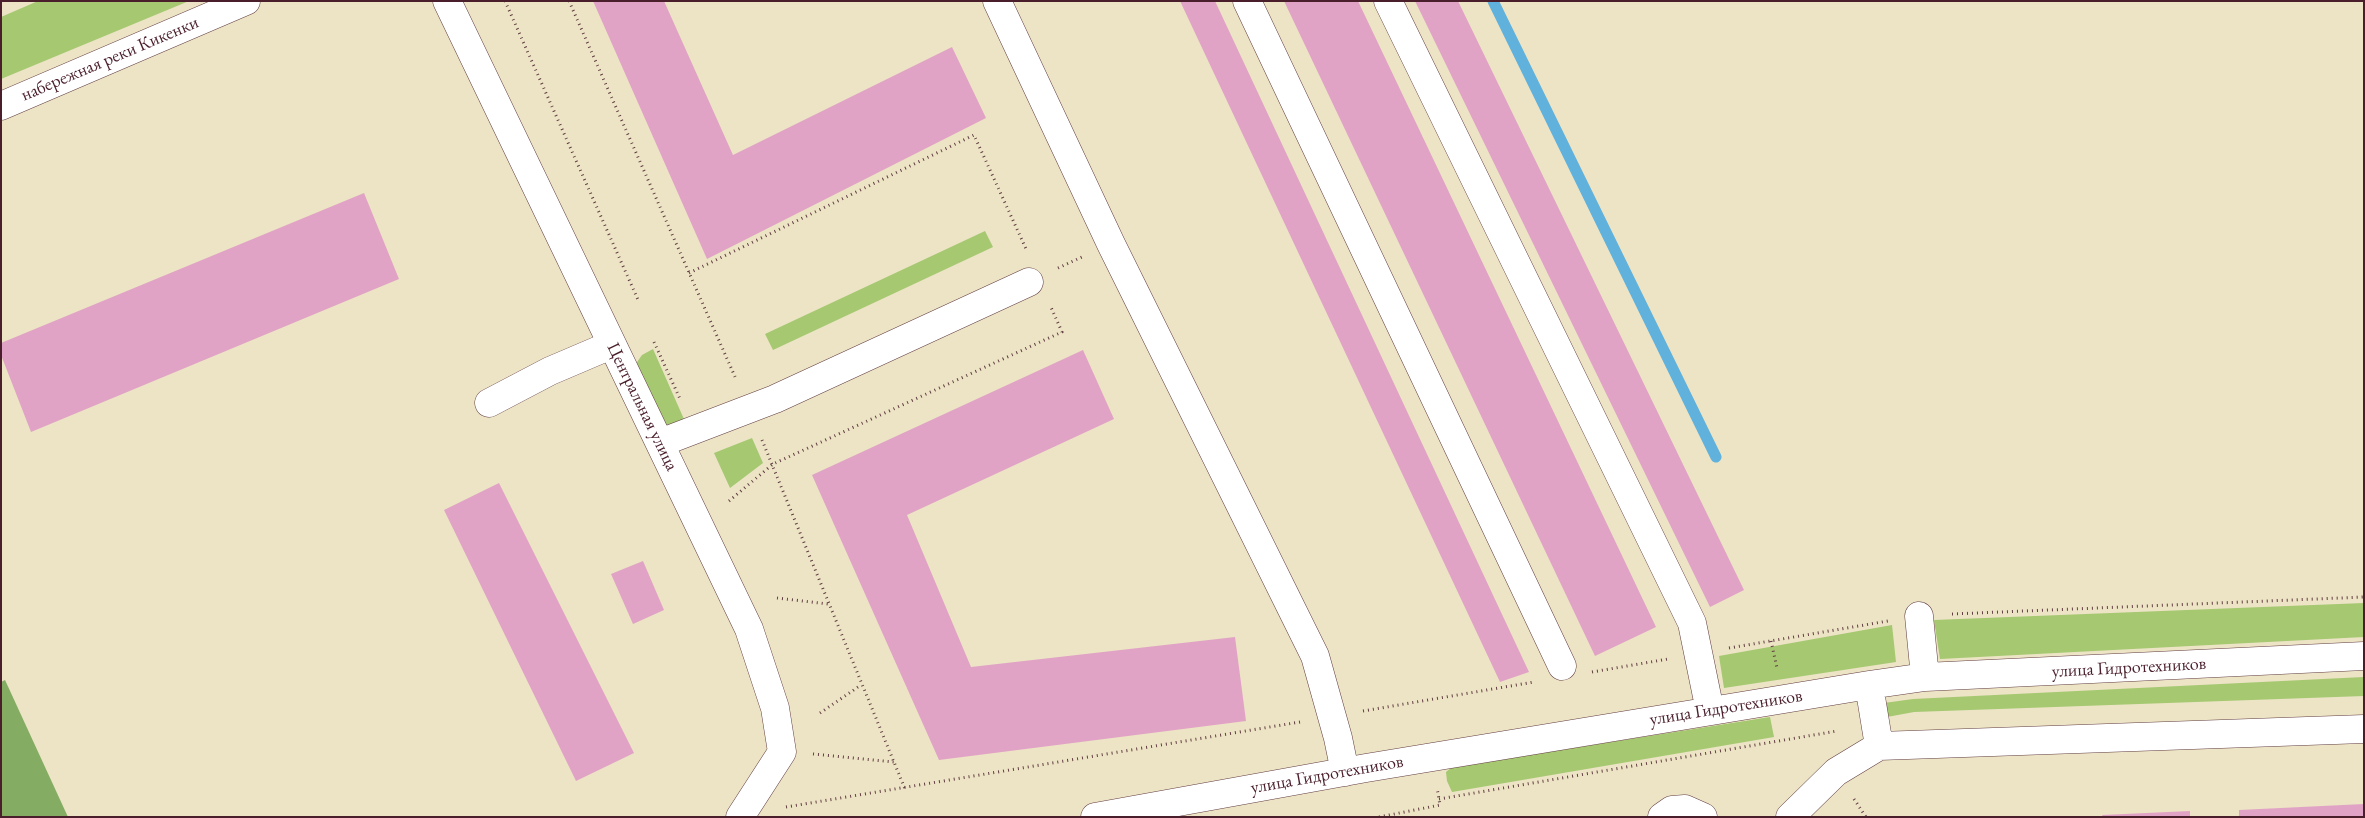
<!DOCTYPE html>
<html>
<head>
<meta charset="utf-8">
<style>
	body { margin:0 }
	#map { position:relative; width:2365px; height:818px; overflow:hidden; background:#ece4c5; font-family:"EB Garamond",serif }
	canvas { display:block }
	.frame { position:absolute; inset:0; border:2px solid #4a1f2b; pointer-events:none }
</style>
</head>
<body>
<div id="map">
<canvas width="2365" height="818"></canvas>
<div class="frame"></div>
</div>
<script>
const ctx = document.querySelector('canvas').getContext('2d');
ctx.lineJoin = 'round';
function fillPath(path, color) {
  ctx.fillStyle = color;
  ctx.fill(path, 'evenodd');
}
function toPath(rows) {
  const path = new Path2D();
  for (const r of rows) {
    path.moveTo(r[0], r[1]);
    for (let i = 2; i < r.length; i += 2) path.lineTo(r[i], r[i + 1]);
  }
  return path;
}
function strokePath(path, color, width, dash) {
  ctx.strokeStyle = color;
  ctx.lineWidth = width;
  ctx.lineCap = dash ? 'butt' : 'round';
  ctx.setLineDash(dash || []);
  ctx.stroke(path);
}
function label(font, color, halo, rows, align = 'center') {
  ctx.font = font + ' "EB Garamond",serif';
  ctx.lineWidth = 4;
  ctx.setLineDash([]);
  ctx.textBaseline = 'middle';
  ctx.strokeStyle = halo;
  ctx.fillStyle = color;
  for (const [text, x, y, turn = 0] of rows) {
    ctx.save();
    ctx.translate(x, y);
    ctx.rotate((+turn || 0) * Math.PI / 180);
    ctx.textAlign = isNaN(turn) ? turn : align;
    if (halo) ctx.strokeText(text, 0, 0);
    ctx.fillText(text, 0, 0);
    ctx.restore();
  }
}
fillPath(toPath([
	[38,1,189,1,1,79,1,17],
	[985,231,993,247,773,350,765,334],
	[653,349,687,426,663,427,635,365,642,355],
	[752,438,763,463,730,488,714,453],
	[2364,603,2364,637,1940,659,1934,620],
	[1892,625,1896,662,1724,688,1719,656],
	[2364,677,2364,696,1914,712,1887,717,1884,703,1913,699],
	[1770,717,1774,737,1452,792,1447,781,1446,772,1452,767]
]), '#a5c871');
fillPath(toPath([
	[5,680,68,817,1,817,1,682]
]), '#84ac63');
strokePath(toPath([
	[1493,1,1716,457]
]), '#60b1db', 11);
fillPath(toPath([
	[593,1,664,1,733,155,952,47,986,118,707,259],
	[1180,1,1215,1,1529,672,1500,682],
	[1284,1,1358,1,1656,627,1595,656],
	[1415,1,1458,1,1744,590,1710,607],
	[364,193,399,279,31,432,1,355,1,343],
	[1083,350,1114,419,907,515,971,667,1235,637,1246,721,939,760,812,475],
	[499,483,634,753,576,781,444,510],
	[643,561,664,610,633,624,611,574],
	[2364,804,2364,817,2239,817,2239,810],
	[2190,811,2190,817,2103,817,2102,815]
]), '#e1a3c5');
const minor = toPath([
	[447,1,749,629,775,708,782,752,740,817],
	[997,1,1111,244,1315,656,1338,738,1345,772],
	[1247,1,1562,666],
	[1388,1,1692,623,1710,711],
	[1,106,246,1],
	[489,403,550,371,611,345],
	[660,443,775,399,1029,282],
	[1919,616,1925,677],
	[1869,685,1879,746],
	[1095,817,1366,768,1869,685,1925,677,2364,656],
	[1662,817,1672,810,1685,809,1703,817],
	[1790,817,1836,772,1879,746,2364,729]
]);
strokePath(minor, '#623d42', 29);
strokePath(toPath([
	[505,1,639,302],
	[569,1,736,379],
	[1058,268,1082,257],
	[689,273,974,135,1027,251],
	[654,342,681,401],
	[762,440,905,789],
	[729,501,773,464,1062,332,1050,305],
	[777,598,828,604],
	[1952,614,2364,597],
	[1771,641,1777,668],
	[1729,648,1888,621],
	[1592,672,1668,659],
	[1363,711,1534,682],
	[820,713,861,685],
	[813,754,894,762],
	[1439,799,1837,731],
	[1854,799,1866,817],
	[786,807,1300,722],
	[1379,817,1440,805,1437,788]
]), '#623d42', 3, [1, 4]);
strokePath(minor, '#fff', 28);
label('18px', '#4a1f2b', '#fff', [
	["набережная реки Кикенки",110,59,-23],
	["Центральная улица",642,407,64],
	["улица Гидротехников",2129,668,-3],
	["улица Гидротехников",1726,708,-9],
	["улица Гидротехников",1327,775,-10]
]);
</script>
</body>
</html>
